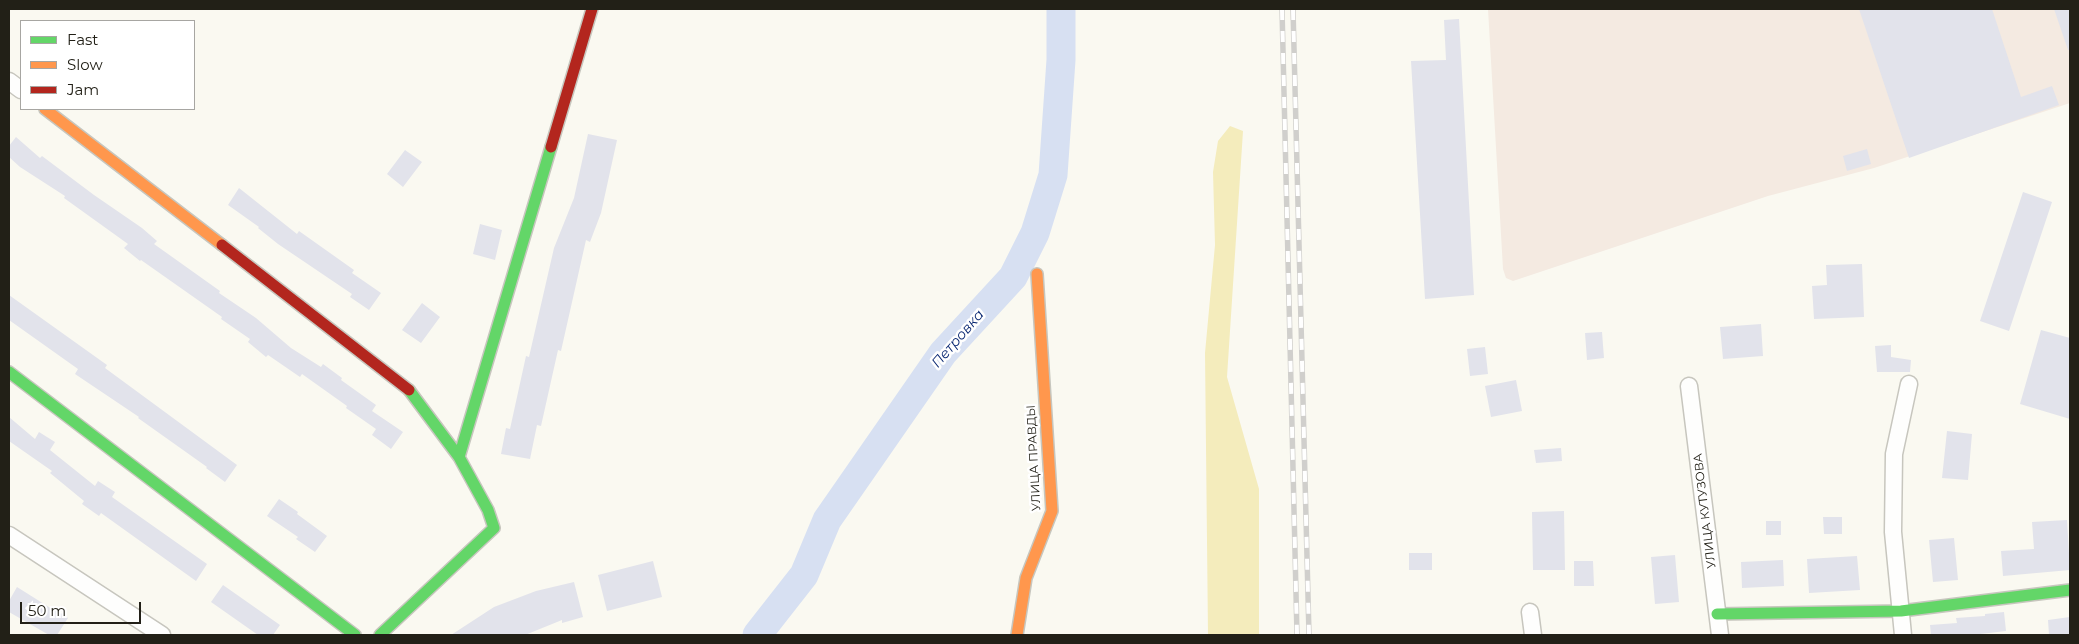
<!DOCTYPE html>
<html>
<head>
<meta charset="utf-8">
<style>
	body { margin:0 }
	#map { position:relative; width:2079px; height:644px; overflow:hidden; background:#faf9f1; font-family:Montserrat,sans-serif }
	canvas { display:block }
	.frame { position:absolute; inset:0; border:10px solid #222017; pointer-events:none }
	.legend { position:absolute; left:20px; top:20px; width:175px; height:90px; box-sizing:border-box; background:#fff; border:1px solid #a7a6a2; margin:0; padding:6px 9px; list-style:none; font-size:15px; color:#222017 }
	.legend li { display:flex; align-items:center; gap:10px; height:25px }
	.legend b { width:25px; border:1px solid #a7a6a2 }
	.scale { position:absolute; left:20px; top:602px; width:121px; height:22px; box-sizing:border-box; border:2px solid #222017; border-top:0; padding-left:6px; font-size:15px; line-height:18px; white-space:nowrap; color:#222017; -webkit-text-stroke:4px #fff; paint-order:stroke }
</style>
</head>
<body>
<div id="map">
<canvas width="2079" height="644"></canvas>
<div class="frame"></div>
<ul class="legend">
<li><b style="height:6px;background:#63d668"></b>Fast</li>
<li><b style="height:6px;background:#ff974d"></b>Slow</li>
<li><b style="height:6px;background:#b3261e"></b>Jam</li>
</ul>
<div class="scale">50 m</div>
</div>
<script>
const ctx = document.querySelector('canvas').getContext('2d');
ctx.lineJoin = 'round';
function fillPath(path, color) {
  ctx.fillStyle = color;
  ctx.fill(path, 'evenodd');
}
function toPath(rows) {
  const path = new Path2D();
  for (const r of rows) {
    path.moveTo(r[0], r[1]);
    for (let i = 2; i < r.length; i += 2) path.lineTo(r[i], r[i + 1]);
  }
  return path;
}
function strokePath(path, color, width, dash) {
  ctx.strokeStyle = color;
  ctx.lineWidth = width;
  ctx.lineCap = dash ? 'butt' : 'round';
  ctx.setLineDash(dash || []);
  ctx.stroke(path);
}
function label(font, color, halo, rows, align = 'center') {
  ctx.font = font + ' Montserrat,sans-serif';
  ctx.lineWidth = 5;
  ctx.setLineDash([]);
  ctx.textBaseline = 'middle';
  ctx.strokeStyle = halo;
  ctx.fillStyle = color;
  for (const [text, x, y, turn = 0] of rows) {
    ctx.save();
    ctx.translate(x, y);
    ctx.rotate((+turn || 0) * Math.PI / 180);
    ctx.textAlign = isNaN(turn) ? turn : align;
    if (halo) ctx.strokeText(text, 0, 0);
    ctx.fillText(text, 0, 0);
    ctx.restore();
  }
}
fillPath(toPath([
	[1488,9,2070,9,2070,103,1874,168,1768,196,1513,281,1506,278,1503,269]
]), '#f4eae1');
fillPath(toPath([
	[1230,126,1243,131,1227,377,1259,489,1259,635,1208,635,1205,353,1215,245,1213,172,1218,141]
]), '#f4ecbc');
strokePath(toPath([
	[757,635,804,575,827,520,943,353,1013,277,1035,233,1053,175,1061,60,1061,9]
]), '#d7e0f2', 29);
fillPath(toPath([
	[1859,9,1992,9,2021,97,2052,86,2059,105,1909,158],
	[2054,9,2070,9,2070,50,2068,50],
	[1459,19,1474,295,1425,299,1411,61,1446,60,1444,20],
	[588,134,617,140,601,213,590,242,586,240,561,351,558,350,541,426,537,425,530,459,501,454,506,428,510,429,526,356,529,357,554,248,574,198],
	[16,137,40,158,42,156,94,195,142,228,157,241,154,244,220,291,219,293,256,318,291,348,321,367,323,364,342,378,341,380,376,405,372,411,403,432,391,449,372,435,376,429,346,408,347,406,302,374,300,377,268,355,266,357,248,342,250,339,221,319,222,317,141,260,140,261,124,248,128,244,64,198,65,196,20,167,9,157,9,146],
	[1867,149,1871,164,1847,171,1843,156],
	[405,150,422,162,403,187,387,174],
	[239,188,297,234,299,231,354,270,352,273,381,293,369,310,350,297,352,294,278,244,258,228,259,227,228,205],
	[2023,192,2052,202,2009,331,1980,321],
	[480,224,502,230,495,260,473,254],
	[1862,264,1864,317,1814,319,1812,286,1827,285,1826,265],
	[9,295,107,365,105,368,237,465,225,482,206,468,207,467,138,418,139,417,75,374,78,369,9,320],
	[422,303,440,317,421,343,402,330],
	[1761,324,1763,356,1723,359,1720,327],
	[2041,330,2070,338,2070,419,2020,404],
	[1602,332,1604,358,1587,360,1585,333],
	[1891,345,1891,357,1911,360,1910,372,1877,372,1875,346],
	[1485,347,1488,374,1470,376,1467,349],
	[1516,380,1522,411,1491,417,1485,386],
	[9,417,35,439,39,432,55,442,50,450,95,486,98,481,115,492,112,497,207,564,196,581,101,513,99,516,82,504,84,501,50,473,52,471,9,441],
	[1947,431,1972,434,1968,480,1942,478],
	[1561,448,1562,461,1536,463,1534,450],
	[279,499,298,512,297,514,327,536,315,552,296,539,298,537,267,516],
	[1564,511,1565,570,1533,570,1532,512],
	[1823,517,1842,517,1842,534,1824,534],
	[2067,520,2070,570,2003,576,2001,551,2034,549,2032,522],
	[1766,521,1781,521,1781,535,1766,535],
	[1954,538,1958,580,1933,582,1929,540],
	[1409,553,1432,553,1432,570,1409,570],
	[1675,555,1679,602,1655,604,1651,557],
	[1857,556,1860,590,1809,593,1807,559],
	[1783,560,1784,586,1742,588,1741,562],
	[653,561,662,597,607,611,598,575],
	[1574,561,1593,561,1594,586,1574,586],
	[574,582,583,617,562,623,562,620,525,635,451,635,494,607,536,591],
	[223,585,280,625,273,635,258,635,211,602],
	[17,587,52,609,53,607,68,618,57,635,49,635,9,612,9,601],
	[2004,612,2006,631,1972,635,1931,635,1930,625,1957,623,1956,618,1985,616,1985,614],
	[2070,617,2070,635,2049,635,2048,620]
]), '#e2e3eb');
const street = toPath([
	[9,81,21,90],
	[1689,386,1720,635],
	[9,535,162,635],
	[1530,612,1533,635],
	[1903,635,1893,532,1894,454,1909,384]
]);
const fast = toPath([
	[9,372,355,635],
	[459,457,551,147],
	[1717,614,1901,611,2070,590],
	[380,635,494,528,488,510,459,457,409,390]
]);
const slow = toPath([
	[45,109,222,245],
	[1017,635,1026,578,1052,511,1037,274]
]);
const jam = toPath([
	[551,147,592,9],
	[222,245,409,390]
]);
strokePath(street, '#c7c6be', 19);
strokePath(fast, '#c7c6be', 14);
strokePath(slow, '#c7c6be', 14);
strokePath(jam, '#c7c6be', 14);
strokePath(street, '#fefefd', 16);
strokePath(fast, '#63d668', 11);
strokePath(slow, '#ff974d', 11);
strokePath(jam, '#b3261e', 11);
const rail = toPath([
	[1282,9,1297,635],
	[1293,9,1309,635]
]);
strokePath(rail, '#d0cfcc', 5.5);
strokePath(rail, '#fff', 4, [11]);
label('12px', '#222017', '#fff', [
	["УЛИЦА ПРАВДЫ",1034,458,-93],
	["УЛИЦА КУТУЗОВА",1705,511,-97]
]);
label('italic 14px', '#092772', '#fff', [
	["Петровка",958,339,-49]
]);
</script>
</body>
</html>
